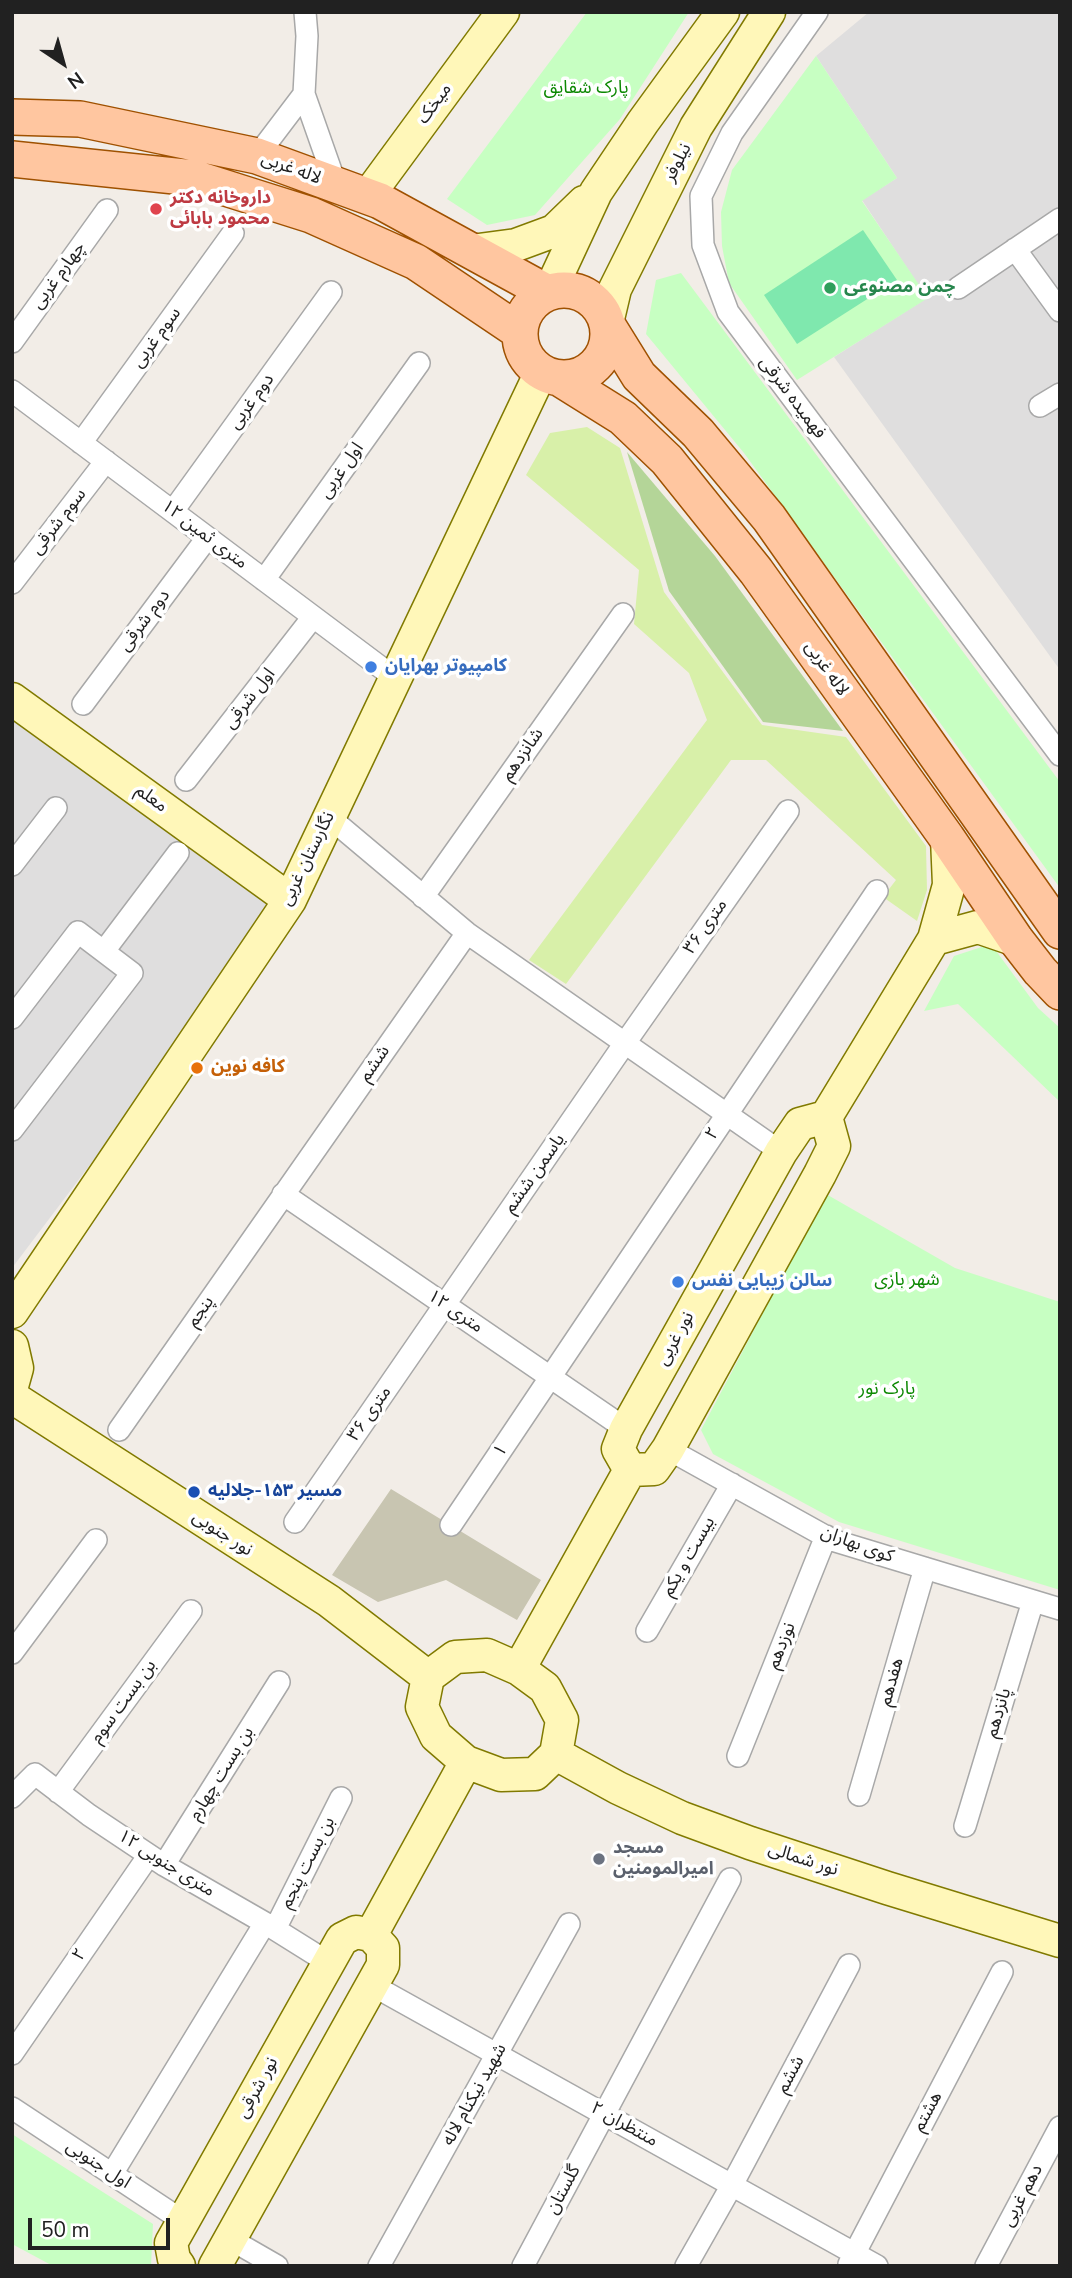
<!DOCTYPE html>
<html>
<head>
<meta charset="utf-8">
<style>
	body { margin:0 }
	#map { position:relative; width:1072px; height:2278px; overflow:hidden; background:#f2ede7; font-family:"Nunito Sans",sans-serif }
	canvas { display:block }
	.frame { position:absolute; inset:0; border:14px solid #212121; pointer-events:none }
	.north { position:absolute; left:28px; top:28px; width:70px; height:70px; -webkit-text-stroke:5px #fff; paint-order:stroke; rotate:144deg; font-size:19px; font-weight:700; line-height:28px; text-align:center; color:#212121 }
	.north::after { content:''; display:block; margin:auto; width:24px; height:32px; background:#212121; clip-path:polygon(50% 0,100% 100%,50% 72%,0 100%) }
	.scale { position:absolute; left:28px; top:2218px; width:142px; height:32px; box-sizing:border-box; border:4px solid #212121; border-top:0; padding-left:9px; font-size:21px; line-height:24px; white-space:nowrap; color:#212121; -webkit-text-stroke:5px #fff; paint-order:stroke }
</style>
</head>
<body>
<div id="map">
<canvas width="1072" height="2278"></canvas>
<div class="frame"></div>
<div class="north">N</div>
<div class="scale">50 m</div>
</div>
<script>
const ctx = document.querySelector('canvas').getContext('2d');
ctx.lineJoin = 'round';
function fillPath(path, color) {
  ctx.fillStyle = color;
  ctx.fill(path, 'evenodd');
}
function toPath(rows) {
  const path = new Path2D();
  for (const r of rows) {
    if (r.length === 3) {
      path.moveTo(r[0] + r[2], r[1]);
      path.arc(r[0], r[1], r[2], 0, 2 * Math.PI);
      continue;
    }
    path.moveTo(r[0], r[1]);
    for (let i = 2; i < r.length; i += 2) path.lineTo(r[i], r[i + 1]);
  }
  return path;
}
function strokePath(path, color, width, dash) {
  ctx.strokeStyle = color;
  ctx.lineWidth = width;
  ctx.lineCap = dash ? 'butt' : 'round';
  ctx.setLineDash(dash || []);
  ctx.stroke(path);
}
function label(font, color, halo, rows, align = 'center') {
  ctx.font = font + ' "Nunito Sans","Noto Sans Arabic",sans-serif';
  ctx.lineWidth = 7;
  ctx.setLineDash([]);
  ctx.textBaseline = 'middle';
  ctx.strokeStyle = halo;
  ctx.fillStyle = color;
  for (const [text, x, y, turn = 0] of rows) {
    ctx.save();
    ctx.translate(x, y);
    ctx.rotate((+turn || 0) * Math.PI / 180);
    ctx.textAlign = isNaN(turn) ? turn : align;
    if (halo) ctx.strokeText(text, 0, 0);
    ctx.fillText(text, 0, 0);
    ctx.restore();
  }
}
fillPath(toPath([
	[869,12,1060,12,1060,670,834,357,927,298,862,200,897,178,816,56],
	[12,717,290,900,12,1268]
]), '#dfdede');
fillPath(toPath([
	[391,1489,541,1580,517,1620,446,1580,378,1602,332,1575]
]), '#c8c5b1');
fillPath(toPath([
	[587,427,620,448,664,592,762,725,846,737,926,846,927,890,917,921,883,897,896,880,766,760,731,760,566,984,529,960,707,720,689,673,634,624,639,570,526,475,550,433]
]), '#d8f0a9');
fillPath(toPath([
	[627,452,715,556,843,731,763,722,669,591]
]), '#b4d598');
fillPath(toPath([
	[587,12,689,12,620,119,535,215,487,225,447,199],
	[816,56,897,178,862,201,928,298,797,380,729,283,722,246,721,212,732,170],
	[681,273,1060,782,1060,888,744,453,646,334,656,280],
	[991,944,1038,1008,1060,1028,1060,1102,958,1004,924,1011,954,956],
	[826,1194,955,1268,1060,1302,1060,1590,839,1522,713,1454,701,1430],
	[12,2134,153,2224,151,2266,53,2266,12,2244]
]), '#c7ffc2');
fillPath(toPath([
	[863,230,897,280,797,344,764,295]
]), '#7fe8ae');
const street = toPath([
	[817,12,732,133,701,196,703,245,728,312,1060,755],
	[304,94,307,36,305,12],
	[257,156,304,94,336,185],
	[1015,249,1060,311],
	[958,288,1060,219],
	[12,342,107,210],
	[12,391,395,678],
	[1040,406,1060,394],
	[81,443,233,233],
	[173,511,331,292],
	[264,580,419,363],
	[12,583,106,461],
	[83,704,207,538],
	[186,780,313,617],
	[329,817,467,933,781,1152],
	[12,865,56,808],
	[423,897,623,614],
	[104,951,178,853],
	[12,1018,78,932,132,973,12,1130],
	[283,1194,626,1429],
	[119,1430,467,933],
	[668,1449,832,1540,1060,1609],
	[295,1522,625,1043,788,811],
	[451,1525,877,891],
	[647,1631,732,1484],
	[12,1653,96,1540],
	[738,1756,826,1536],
	[58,1792,191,1611],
	[859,1795,925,1568],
	[12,1797,35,1774,89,1815,164,1865,265,1923,329,1963],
	[965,1826,1033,1601],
	[164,1865,279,1682],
	[275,1929,341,1798],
	[372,1985,877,2266],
	[12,2054,149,1855],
	[12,2108,183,2221],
	[112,2174,265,1923],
	[230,2239,277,2266],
	[849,2264,1002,1972],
	[379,2266,569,1924],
	[523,2266,730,1879],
	[686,2266,732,2185,849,1965],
	[986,2266,1060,2127]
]);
const secondary = toPath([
	[367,197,503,12],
	[471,251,516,245,554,231,584,202],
	[549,293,596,192,643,122,723,12],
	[607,323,615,289,696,127,769,12],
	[12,699,290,900],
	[947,838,949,885,934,939,978,927,1016,940],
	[12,1312,290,900,541,372],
	[12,1346,17,1368,12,1386],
	[12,1397,329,1601,428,1677],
	[630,1470,618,1449,626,1429,781,1152,800,1124,826,1117,934,939],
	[630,1470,654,1469,668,1449,820,1174,834,1146,826,1117],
	[487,1655,519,1669,545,1688,562,1720,556,1754,535,1774,501,1775,466,1762,436,1736,422,1707,428,1677,455,1657,487,1655],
	[519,1669,630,1470],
	[556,1754,618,1788,682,1818,750,1843,887,1888,1060,1941],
	[371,1935,466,1762],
	[179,2266,174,2259,171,2243,342,1939,356,1932,371,1935,383,1948,383,1965,215,2266]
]);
const primary = toPath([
	[12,117,80,119,257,156,380,201,548,293],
	[12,159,194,178,311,215,416,262,520,332],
	[564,334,44],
	[608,326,639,376,698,433,769,518,1060,931],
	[559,378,623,418,667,460,756,571,947,838,1016,940,1040,971,1060,992]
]);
strokePath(street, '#a8a8a8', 24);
strokePath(secondary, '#817a00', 35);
strokePath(primary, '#9f5100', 38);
strokePath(street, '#fff', 21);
strokePath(secondary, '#fff7b9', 32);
strokePath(primary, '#ffc6a0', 35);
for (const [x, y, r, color] of [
	[156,209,7,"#e0444e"],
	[830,288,7,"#2e9e5b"],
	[371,667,7,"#3f7fe0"],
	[197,1068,7,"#e8710a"],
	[678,1282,7,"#3f7fe0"],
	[194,1492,7,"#1a4fb4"],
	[599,1859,7,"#6b7280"]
]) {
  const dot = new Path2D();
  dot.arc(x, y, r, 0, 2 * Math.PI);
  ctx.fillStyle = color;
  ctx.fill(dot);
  strokePath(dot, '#fff', 2.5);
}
label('18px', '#0c8802', '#fff', [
	["پارک شقایق",586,89],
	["شهر بازی",907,1281],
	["پارک نور",887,1390]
]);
label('18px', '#212121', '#fff', [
	["میخک",435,104,-54],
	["نیلوفر",678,163,-63],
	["لاله غربی",291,169,20],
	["چهارم غربی",59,276,-54],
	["سوم غربی",157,338,-54],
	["فهمیده شرقی",792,398,53],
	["دوم غربی",252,402,-54],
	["اول غربی",342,471,-55],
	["سوم شرقی",59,522,-52],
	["۱۲ متری ثمین",204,535,37],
	["دوم شرقی",145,621,-53],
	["لاله غربی",826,669,55],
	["اول شرقی",250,699,-52],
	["شانزدهم",523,755,-55],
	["معلم",151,799,36],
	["نگارستان غربی",308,859,-64],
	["۳۶ متری",706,927,-55],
	["ششم",375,1064,-55],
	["۲",713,1134,-56],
	["یاسمن ششم",535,1174,-55],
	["پنجم",201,1312,-55],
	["۱۲ متری",455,1312,34],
	["نور غربی",676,1339,-61],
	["۳۶ متری",370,1414,-55],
	["۱",501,1451,-56],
	["نور جنوبی",222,1534,33],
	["کوی بهاران",857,1545,20],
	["بیست و یکم",689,1557,-60],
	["نوزدهم",782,1646,-68],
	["هفدهم",892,1682,-74],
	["بن بست سوم",124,1702,-54],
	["پانزدهم",999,1713,-73],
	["بن بست چهارم",222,1774,-58],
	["نور شمالی",803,1860,18],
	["بن بست پنجم",308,1863,-63],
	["۱۲ متری جنوبی",166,1864,32],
	["۲",80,1955,-56],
	["ششم",791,2075,-62],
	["نور شرقی",258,2088,-61],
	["شهید نیکنام لاله",475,2095,-61],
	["هشتم",928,2112,-62],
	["منتظران ۲",624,2125,29],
	["اول جنوبی",98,2165,33],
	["گلستان",564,2190,-62],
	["دهم غربی",1023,2196,-62]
]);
label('bold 18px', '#be3a42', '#fff', [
	["داروخانه دکتر",170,199],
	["محمود بابائی",170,220]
], 'left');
label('bold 18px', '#27864d', '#fff', [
	["چمن مصنوعی",844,288]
], 'left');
label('bold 18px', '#366cbe', '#fff', [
	["کامپیوتر بهرایان",385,667],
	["سالن زیبایی نفس",692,1282]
], 'left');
label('bold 18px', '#c56008', '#fff', [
	["کافه نوین",211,1068]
], 'left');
label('bold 18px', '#164399', '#fff', [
	["مسیر ۱۵۳-جلالیه",208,1492]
], 'left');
label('bold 18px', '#5b616d', '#fff', [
	["مسجد",613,1849],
	["امیرالمومنین",613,1870]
], 'left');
</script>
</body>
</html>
